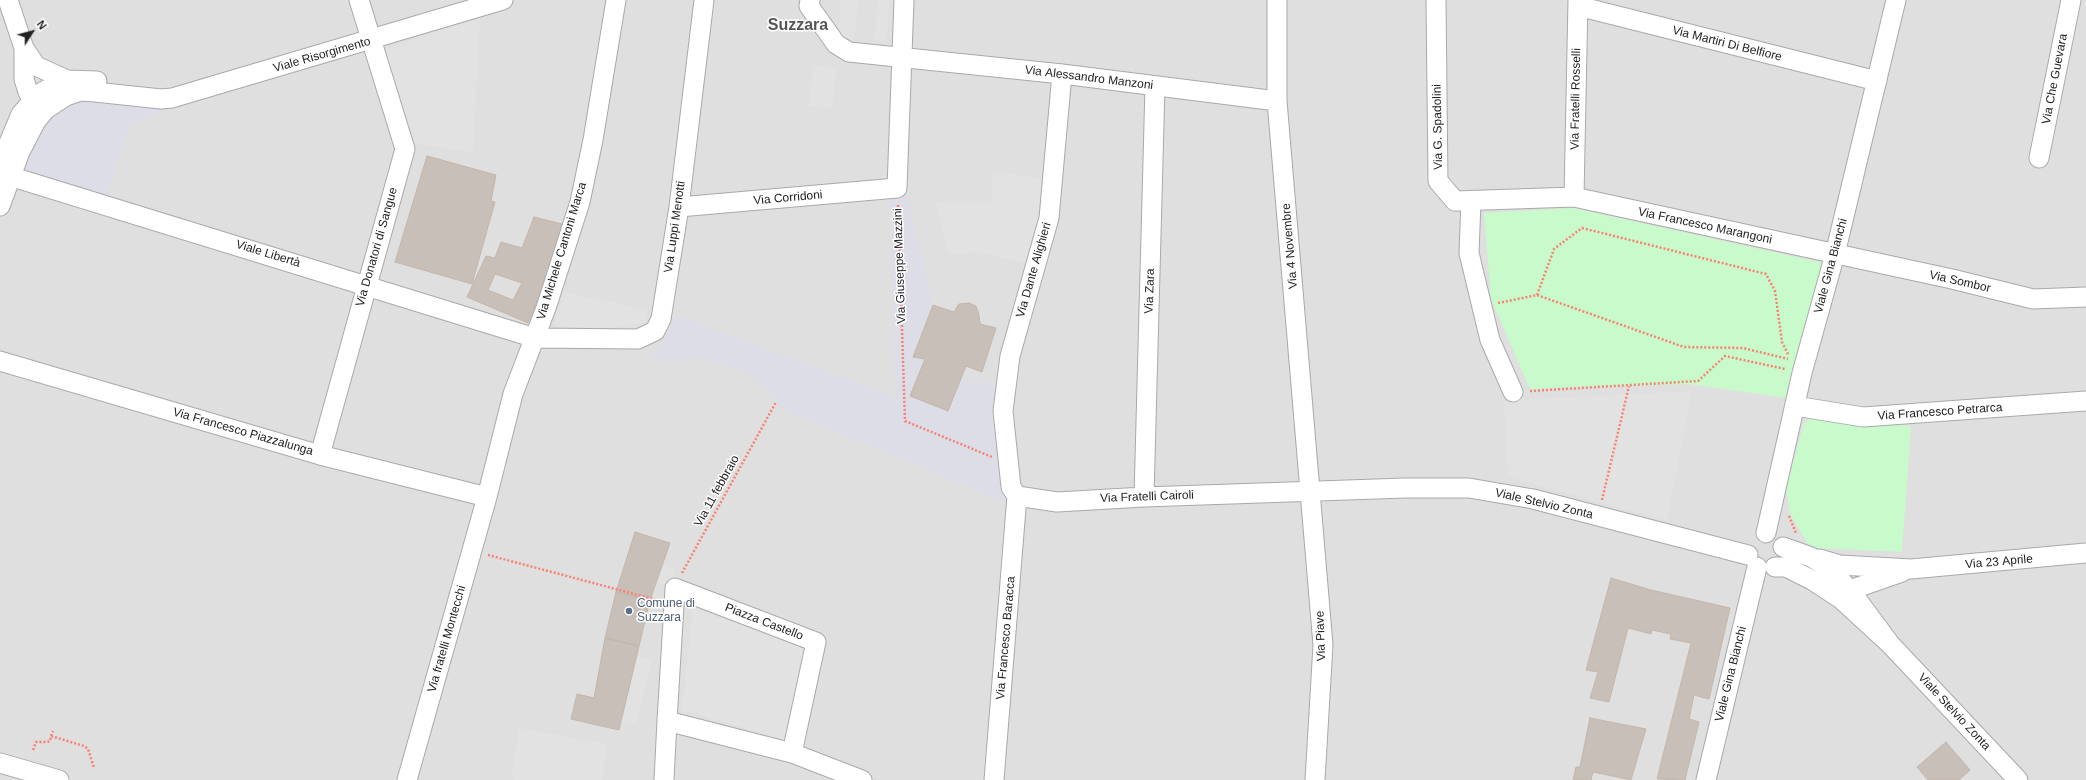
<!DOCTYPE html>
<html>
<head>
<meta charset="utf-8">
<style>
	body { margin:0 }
	#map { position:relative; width:2086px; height:780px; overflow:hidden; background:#f2efe9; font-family:Helvetica,sans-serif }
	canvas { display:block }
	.north { position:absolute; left:12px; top:12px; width:40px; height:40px; -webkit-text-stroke:3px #fff; paint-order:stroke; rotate:54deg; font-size:11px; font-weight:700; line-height:16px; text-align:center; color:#222 }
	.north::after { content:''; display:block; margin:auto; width:14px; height:18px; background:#222; clip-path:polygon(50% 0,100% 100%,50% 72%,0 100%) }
</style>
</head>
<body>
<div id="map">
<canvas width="2086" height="780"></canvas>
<div class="north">N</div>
</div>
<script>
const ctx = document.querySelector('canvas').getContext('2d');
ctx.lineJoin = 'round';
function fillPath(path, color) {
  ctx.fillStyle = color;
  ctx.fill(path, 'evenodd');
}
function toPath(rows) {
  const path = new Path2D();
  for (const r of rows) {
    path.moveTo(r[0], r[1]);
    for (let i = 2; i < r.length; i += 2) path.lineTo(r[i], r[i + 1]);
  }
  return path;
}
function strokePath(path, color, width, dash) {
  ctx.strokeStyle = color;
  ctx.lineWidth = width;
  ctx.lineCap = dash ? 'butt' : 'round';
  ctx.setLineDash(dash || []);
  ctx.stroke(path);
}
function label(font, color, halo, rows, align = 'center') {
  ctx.font = font + ' Helvetica,sans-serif';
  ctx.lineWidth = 3;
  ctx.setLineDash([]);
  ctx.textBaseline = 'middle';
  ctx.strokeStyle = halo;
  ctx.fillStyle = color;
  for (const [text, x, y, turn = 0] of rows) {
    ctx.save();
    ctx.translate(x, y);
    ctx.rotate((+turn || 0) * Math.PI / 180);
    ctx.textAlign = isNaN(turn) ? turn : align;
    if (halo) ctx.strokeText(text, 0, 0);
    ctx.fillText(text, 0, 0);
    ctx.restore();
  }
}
fillPath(toPath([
	[0,0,2086,0,2086,780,0,780]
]), '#e0dfdf');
fillPath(toPath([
	[1573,208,1832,265,1795,399,1688,384,1530,389,1491,299,1484,213],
	[1810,419,1911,426,1902,552,1816,548,1808,544,1790,514,1786,489,1804,423]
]), '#c8facc');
fillPath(toPath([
	[841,0,858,0,854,44,837,43],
	[877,0,889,0,887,41,875,40],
	[480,18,473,153,403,141,378,52],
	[813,65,837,68,832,109,809,106],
	[993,171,1044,179,1043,212,1029,264,976,252,949,255,936,203,991,203],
	[564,292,648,310,643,323,599,329,554,326],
	[1692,391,1667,521,1508,477,1504,401],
	[662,566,675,570,669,586,657,582],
	[693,608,805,648,787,741,682,710],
	[637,656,652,659,636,726,621,722],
	[519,728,606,744,603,780,515,780,511,777]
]), '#e2e2e2');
fillPath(toPath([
	[100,98,124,105,175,107,130,123,106,199,17,172,26,141,64,101],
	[906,188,933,305,913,356,925,359,910,396,948,410,962,379,977,385,979,379,999,388,1011,505,784,410,769,393,742,370,701,358,650,361,678,316,895,397,892,215,887,199]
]), '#dddde8');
const building = toPath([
	[427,156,496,175,491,201,495,202,472,284,395,262,427,156],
	[534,217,566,225,549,272,528,323,467,297,486,256,495,258,501,242,522,248,534,217],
	[495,274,522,283,513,300,488,290,495,274],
	[969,303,976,306,979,315,980,324,996,328,982,372,966,366,948,411,910,396,925,359,913,357,933,305,954,312,959,304,969,303],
	[635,532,670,543,650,600,616,592,635,532],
	[1611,578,1651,590,1730,608,1709,699,1694,695,1689,719,1699,722,1685,780,1657,779,1691,643,1670,639,1671,634,1652,630,1651,634,1628,628,1609,702,1590,698,1598,672,1586,670,1611,578],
	[616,592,650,600,639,646,605,638,616,592],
	[605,638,639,646,619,730,571,719,577,694,594,698,605,638],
	[1590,718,1646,729,1631,780,1593,772,1591,780,1573,780,1576,767,1580,767,1590,718],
	[1946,742,1970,770,1959,780,1928,780,1917,767,1946,742]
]);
fillPath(building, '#c7bfb8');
strokePath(building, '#c4b6ab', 1);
const minor = toPath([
	[8,0,24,48,36,66,67,80],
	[810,0,809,6,836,44,849,52,1062,74,1277,101],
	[1277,0,1277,101,1323,645,1315,780],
	[1436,0,1438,181,1455,201,1574,197,1952,279,2033,299,2086,297],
	[1578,6,1877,81],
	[24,48,24,79,28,92,32,100,42,106],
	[1062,74,1049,218,1010,356,1003,411,1011,487,1017,496,1057,502,1144,497,1405,488,1469,488,1533,499,1748,555],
	[2039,158,2071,0],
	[0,164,21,114,39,94,58,83,67,80,97,81],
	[0,173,535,338,638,339,655,331,661,319,679,207,704,0],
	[1574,197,1578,0],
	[1471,201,1469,253,1490,340,1513,392],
	[0,206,20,152,36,121,46,109,66,96,80,91,95,92,161,99,172,98,503,0],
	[679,207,897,188,904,0],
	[0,361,320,455,487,497],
	[1795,406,1863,417,2086,401],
	[320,455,405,149,359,0],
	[1144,497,1155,86],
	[1766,533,1802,373,1835,254,1896,0],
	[1820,559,1840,565,1911,569,2086,553],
	[1775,567,1786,567,1812,580,1841,599,1890,644,1850,590,1827,567,1811,557,1783,547],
	[1839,587,1850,590,1902,572],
	[1890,644,2018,780],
	[792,753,862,780],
	[0,763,59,780],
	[407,780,487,497,513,394,546,308,580,202,593,140,616,0],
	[664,780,667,721,675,588,816,642,792,753,667,721],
	[994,780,1017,496],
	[1706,780,1757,567]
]);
strokePath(minor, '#a9a9a9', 21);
strokePath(toPath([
	[898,205,905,421,992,457],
	[1537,295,1554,249,1582,228,1766,274,1775,291,1782,342,1789,356],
	[1498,303,1537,295,1684,347,1743,348,1788,359],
	[1530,391,1698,381,1725,356,1785,369],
	[1602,500,1629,386],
	[1789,516,1796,533],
	[488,555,657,600],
	[682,573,776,402],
	[51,736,53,731],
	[33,750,36,742,47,742,50,741,51,736,84,746,88,749,94,768]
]), '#fa8072', 2.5, [2, 2]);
strokePath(minor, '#fff', 19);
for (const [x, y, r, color] of [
	[629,611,4,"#5c6f8a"]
]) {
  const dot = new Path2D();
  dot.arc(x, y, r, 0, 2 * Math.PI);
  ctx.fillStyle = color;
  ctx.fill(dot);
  strokePath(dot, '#fff', 1.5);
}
label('12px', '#222', '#fff', [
	["Via Martiri Di Belfiore",1727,44,14],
	["Viale Risorgimento",322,55,-16],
	["Via Alessandro Manzoni",1089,78,7],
	["Via Che Guevara",2055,79,-79],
	["Via Fratelli Rosselli",1576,99,-89],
	["Via G. Spadolini",1438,127,-91],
	["Via Corridoni",788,198,-5],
	["Via Francesco Marangoni",1705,226,12],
	["Via Luppi Menotti",675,227,-82],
	["Via 4 Novembre",1290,246,-95],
	["Via Donatori di Sangue",377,247,-74],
	["Via Michele Cantoni Marca",562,251,-73],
	["Viale Libertà",268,254,17],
	["Via Giuseppe Mazzini",900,266,-92],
	["Viale Gina Bianchi",1831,266,-75],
	["Via Dante Alighieri",1034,270,-74],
	["Via Sombor",1960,282,13],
	["Via Zara",1150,291,-88],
	["Via Francesco Petrarca",1940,412,-4],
	["Via Francesco Piazzalunga",243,432,16],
	["Via 11 febbraio",717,491,-61],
	["Via Fratelli Cairoli",1147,497,-2],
	["Viale Stelvio Zonta",1544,504,13],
	["Via 23 Aprile",1999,562,-5],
	["Piazza Castello",764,622,21],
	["Via Piave",1321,636,-92],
	["Via Francesco Baracca",1006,638,-85],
	["Via fratelli Montecchi",447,639,-74],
	["Viale Gina Bianchi",1731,674,-76],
	["Viale Stelvio Zonta",1954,712,47]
]);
label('12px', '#4e5e75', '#fff', [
	["Comune di",637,604],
	["Suzzara",637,618]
], 'left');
label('bold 16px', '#555', '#fff', [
	["Suzzara",798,26]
]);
</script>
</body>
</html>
